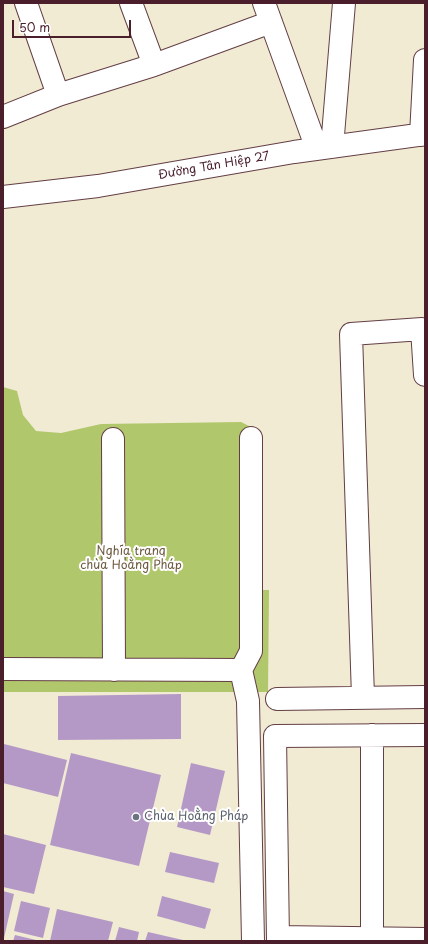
<!DOCTYPE html>
<html>
<head>
<meta charset="utf-8">
<style>
	body { margin:0 }
	#map { position:relative; width:428px; height:944px; overflow:hidden; background:#f1ebd4; font-family:"Playpen Sans",sans-serif }
	canvas { display:block }
	.frame { position:absolute; inset:0; border:4px solid #4a1f2b; pointer-events:none }
	.scale { position:absolute; left:12px; top:20px; width:119px; height:18px; box-sizing:border-box; border:2px solid #4a1f2b; border-top:0; padding-left:5px; font-size:12px; line-height:14px; white-space:nowrap; color:#4a1f2b; -webkit-text-stroke:3px #fff; paint-order:stroke }
</style>
</head>
<body>
<div id="map">
<canvas width="428" height="944"></canvas>
<div class="frame"></div>
<div class="scale">50 m</div>
</div>
<script>
const ctx = document.querySelector('canvas').getContext('2d');
ctx.lineJoin = 'round';
function fillPath(path, color) {
  ctx.fillStyle = color;
  ctx.fill(path, 'evenodd');
}
function toPath(rows) {
  const path = new Path2D();
  for (const r of rows) {
    path.moveTo(r[0], r[1]);
    for (let i = 2; i < r.length; i += 2) path.lineTo(r[i], r[i + 1]);
  }
  return path;
}
function strokePath(path, color, width, dash) {
  ctx.strokeStyle = color;
  ctx.lineWidth = width;
  ctx.lineCap = dash ? 'butt' : 'round';
  ctx.setLineDash(dash || []);
  ctx.stroke(path);
}
function label(font, color, halo, rows, align = 'center') {
  ctx.font = font + ' "Playpen Sans",sans-serif';
  ctx.lineWidth = 4;
  ctx.setLineDash([]);
  ctx.textBaseline = 'middle';
  ctx.strokeStyle = halo;
  ctx.fillStyle = color;
  for (const [text, x, y, turn = 0] of rows) {
    ctx.save();
    ctx.translate(x, y);
    ctx.rotate((+turn || 0) * Math.PI / 180);
    ctx.textAlign = isNaN(turn) ? turn : align;
    if (halo) ctx.strokeText(text, 0, 0);
    ctx.fillText(text, 0, 0);
    ctx.restore();
  }
}
fillPath(toPath([
	[3,387,17,391,23,415,36,431,61,433,101,424,241,422,255,429,259,590,269,590,268,692,3,692]
]), '#b1c76b');
fillPath(toPath([
	[181,694,181,739,58,740,58,696],
	[4,744,67,760,58,797,3,783],
	[71,753,161,775,139,866,50,845],
	[191,763,225,771,210,835,177,827],
	[3,834,46,845,34,894,3,887],
	[170,852,219,863,214,883,165,872],
	[3,891,14,894,4,938,3,938],
	[162,896,211,909,205,929,157,916],
	[21,901,50,908,43,938,14,931],
	[57,909,113,922,108,941,50,941],
	[119,927,139,932,137,941,115,941],
	[148,932,183,940,183,941,145,941],
	[15,935,36,940,36,941,13,941]
]), '#b499c6');
const minor = toPath([
	[26,3,58,95],
	[131,3,154,65,271,22],
	[264,3,317,149],
	[3,117,58,95,154,65],
	[421,135,425,60],
	[332,147,344,3],
	[3,197,98,186,294,152,425,134],
	[251,438,251,651,241,670,248,701,253,941],
	[113,439,114,670],
	[3,669,241,670],
	[363,697,351,334,422,329,425,375],
	[277,699,425,697],
	[372,735,372,939],
	[278,937,425,939],
	[278,941,275,736,425,735]
]);
strokePath(minor, '#633e44', 24);
strokePath(minor, '#fff', 22);
for (const [x, y, r, color] of [
	[136,817,4,"#6b7280"]
]) {
  const dot = new Path2D();
  dot.arc(x, y, r, 0, 2 * Math.PI);
  ctx.fillStyle = color;
  ctx.fill(dot);
  strokePath(dot, '#fff', 1.5);
}
label('12px', '#4a1f2b', '#fff', [
	["Đường Tân Hiệp 27",214,166,-10]
]);
label('12px', '#6e5a41', '#fff', [
	["Nghĩa trang",131,552],
	["chùa Hoằng Pháp",131,566]
]);
label('12px', '#5b616d', '#fff', [
	["Chùa Hoằng Pháp",144,817]
], 'left');
</script>
</body>
</html>
